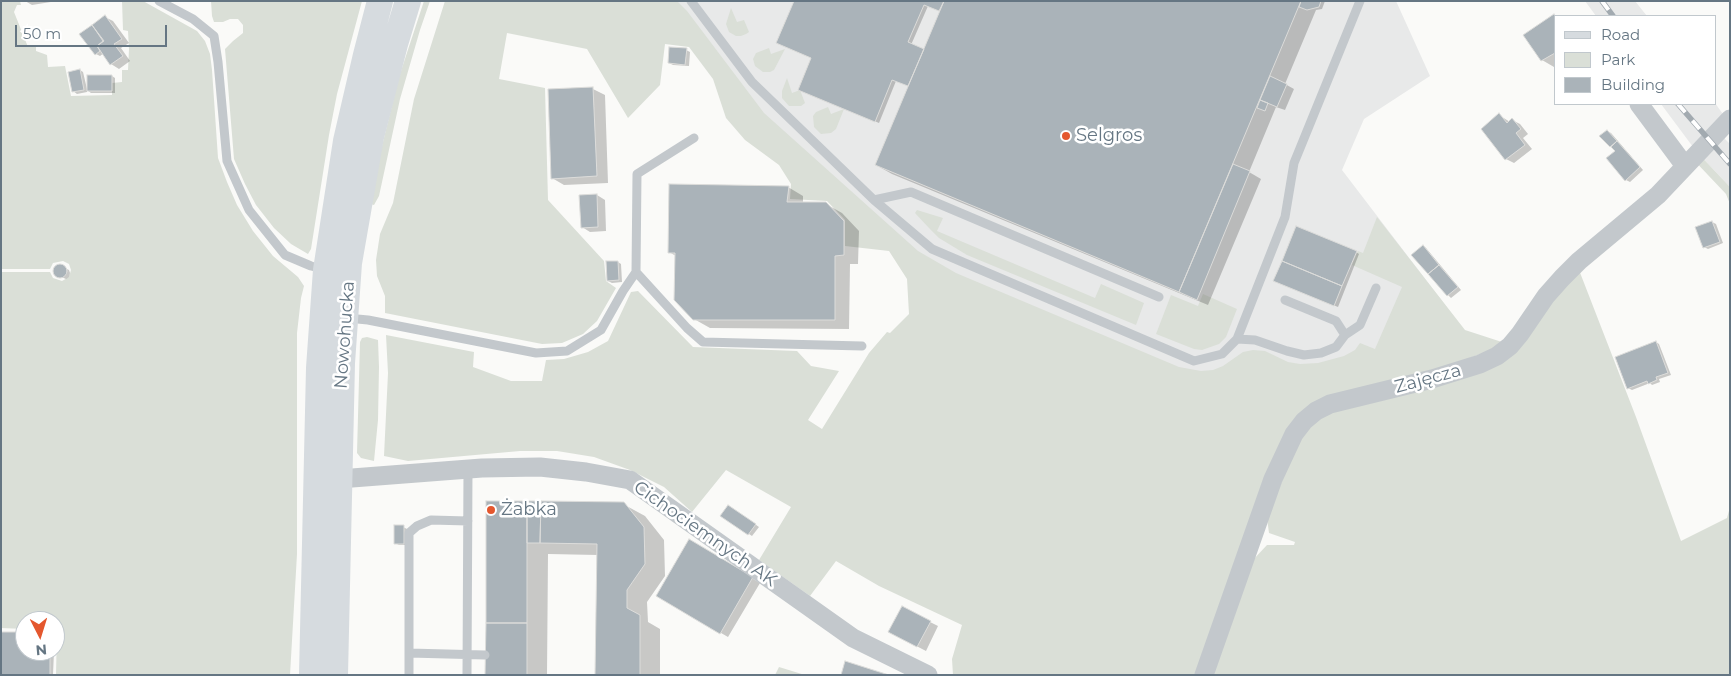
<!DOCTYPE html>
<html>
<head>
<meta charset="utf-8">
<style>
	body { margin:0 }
	#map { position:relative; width:1731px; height:676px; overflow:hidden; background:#fafaf8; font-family:Montserrat,sans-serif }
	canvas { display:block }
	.frame { position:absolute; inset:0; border:2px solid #657683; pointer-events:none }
	.legend { position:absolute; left:1554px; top:15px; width:162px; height:90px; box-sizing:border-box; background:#fff; border:1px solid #c1c8cd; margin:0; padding:6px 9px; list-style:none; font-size:15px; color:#657683 }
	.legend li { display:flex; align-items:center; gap:10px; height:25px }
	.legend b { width:25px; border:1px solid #c1c8cd }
	.north { position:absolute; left:15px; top:611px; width:50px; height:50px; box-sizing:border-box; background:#fff; border:1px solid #c1c8cd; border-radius:50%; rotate:175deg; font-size:14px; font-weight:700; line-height:20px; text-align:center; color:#657683 }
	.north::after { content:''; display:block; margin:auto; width:18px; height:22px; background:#e4572e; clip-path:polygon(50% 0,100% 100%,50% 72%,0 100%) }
	.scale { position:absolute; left:15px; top:25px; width:152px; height:22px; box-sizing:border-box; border:2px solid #657683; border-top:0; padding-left:6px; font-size:15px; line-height:18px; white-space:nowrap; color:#657683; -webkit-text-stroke:4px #fff; paint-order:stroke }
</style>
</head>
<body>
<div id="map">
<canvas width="1731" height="676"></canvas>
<div class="frame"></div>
<ul class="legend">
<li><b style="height:6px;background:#d6dbdf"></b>Road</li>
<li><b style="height:14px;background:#dadfd7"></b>Park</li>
<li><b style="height:14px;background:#aab3b9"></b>Building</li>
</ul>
<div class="north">N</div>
<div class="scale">50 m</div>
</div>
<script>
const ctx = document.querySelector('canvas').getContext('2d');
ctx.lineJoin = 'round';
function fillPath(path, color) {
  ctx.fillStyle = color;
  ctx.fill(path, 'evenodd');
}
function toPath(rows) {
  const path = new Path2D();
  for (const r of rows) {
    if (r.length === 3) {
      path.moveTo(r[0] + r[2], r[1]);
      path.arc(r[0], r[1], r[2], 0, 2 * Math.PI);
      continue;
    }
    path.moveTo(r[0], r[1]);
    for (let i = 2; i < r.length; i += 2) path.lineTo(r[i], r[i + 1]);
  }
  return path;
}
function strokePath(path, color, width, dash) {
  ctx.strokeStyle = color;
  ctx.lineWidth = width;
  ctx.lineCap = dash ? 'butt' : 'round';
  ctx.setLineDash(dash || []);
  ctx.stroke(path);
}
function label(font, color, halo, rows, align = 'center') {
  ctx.font = font + ' Montserrat,sans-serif';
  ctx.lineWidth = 5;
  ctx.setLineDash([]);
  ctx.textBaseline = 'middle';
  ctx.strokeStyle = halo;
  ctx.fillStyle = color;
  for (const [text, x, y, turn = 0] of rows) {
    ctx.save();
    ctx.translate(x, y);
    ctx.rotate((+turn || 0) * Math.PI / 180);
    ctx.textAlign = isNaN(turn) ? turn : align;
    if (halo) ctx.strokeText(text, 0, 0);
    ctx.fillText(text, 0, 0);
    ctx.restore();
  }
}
fillPath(toPath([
	[580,1,1396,1,1430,76,1364,119,1342,170,1465,331,1319,370,1216,383,940,292,754,115,678,12],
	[1585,1,1635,1,1647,16,1596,16],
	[1715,103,1725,117,1722,136,1730,144,1730,187,1696,151,1661,104]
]), '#e8e9e9');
fillPath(toPath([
	[1,1,20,1,21,5,17,5,14,12,28,47,36,47,36,51,47,55,48,67,65,66,71,96,112,95,112,83,122,82,122,70,128,70,129,49,128,31,123,30,122,1,143,1,197,31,205,41,210,54,212,70,218,158,227,182,237,205,253,231,273,256,298,277,304,286,301,298,297,333,297,554,290,675,56,675,57,630,55,629,55,621,25,621,25,629,1,628,1,272,50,272,53,278,62,281,69,277,71,270,69,264,63,261,53,263,50,269,1,269],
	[211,1,362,1,337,94,329,135,311,249,308,254,291,244,274,228,256,205,245,184,234,159,225,49,233,41,243,33,243,25,238,19,230,19,223,22,214,22,212,16],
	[424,1,430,1,420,30,400,99,379,196,374,205,370,204,380,154,399,77],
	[445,1,677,1,687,11,764,113,918,251,956,273,1179,367,1201,371,1213,370,1223,366,1243,352,1253,350,1265,351,1288,362,1300,364,1318,363,1344,356,1355,350,1360,343,1375,349,1402,287,1352,265,1358,251,1363,253,1377,217,1465,330,1508,344,1302,419,1196,675,953,675,952,659,962,625,879,586,836,561,810,596,759,560,791,507,726,470,692,512,664,487,630,470,594,457,557,451,520,451,408,461,384,456,388,373,386,335,474,352,473,367,511,381,542,381,546,360,564,359,588,352,608,341,631,292,638,291,693,347,797,351,811,366,839,371,808,420,822,429,869,353,887,332,890,333,909,314,907,279,889,251,845,246,845,220,827,201,790,199,791,184,779,165,745,140,726,118,713,79,689,47,665,44,660,85,628,118,587,49,507,33,499,79,545,88,548,200,604,261,606,281,616,288,597,321,583,334,562,343,542,344,385,313,385,296,377,276,376,260,380,234,393,203,414,99],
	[731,8,737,22,744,20,749,32,746,34,741,36,736,36,729,32,726,24],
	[769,48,771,54,785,49,774,70,770,72,763,72,755,66,753,59,756,53],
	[787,78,792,93,800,90,805,103,801,106,789,106,782,98,782,91],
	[828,107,831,114,844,109,836,129,831,133,821,134,814,127,813,116,816,112],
	[1696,151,1730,187,1730,204,1726,194,1690,156],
	[917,210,943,218,937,231,1095,298,1101,284,1144,303,1136,325,967,255,939,238,929,228,915,213],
	[1579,270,1636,417,1681,541,1727,518,1730,507,1730,675,1210,675,1252,561,1267,545,1294,545,1295,542,1269,533,1267,518,1301,434,1325,412,1486,368],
	[1203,294,1237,309,1226,337,1219,344,1202,350,1194,349,1156,334,1171,295,1198,306],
	[367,337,378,340,379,367,378,420,374,461,361,458,357,453,360,342,362,338],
	[779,667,805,675,775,675]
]), '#dadfd7');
fillPath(toPath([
	[25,1,57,1,32,5],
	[795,1,1325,1,1322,9,1316,10,1285,84,1294,89,1285,110,1276,107,1249,172,1261,179,1208,305,892,174,876,165,909,86,896,81,879,123,803,91,813,58],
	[928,6,941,11,924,50,911,45],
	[1554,16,1555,16,1554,67,1542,60],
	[105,17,113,21,129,43,121,48,130,61,119,69,111,64,104,53,100,56,96,54,81,34],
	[686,50,690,52,689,66,673,65,669,63],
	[80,70,83,72,87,89,112,76,115,78,115,93,91,93,87,90,87,92,77,94,73,91],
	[593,89,605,95,608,183,564,185,552,178],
	[1499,115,1510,122,1512,120,1520,124,1528,134,1523,138,1532,149,1514,163,1506,159],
	[1607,131,1611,133,1643,170,1630,182,1626,180,1617,151,1601,136],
	[788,187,803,196,803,203,826,204,842,213,859,231,858,264,850,264,849,329,710,328,694,319,676,256,669,252],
	[597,195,605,200,606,231,590,232,582,227],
	[1712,222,1716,224,1723,243,1708,249,1704,247],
	[1423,246,1426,248,1461,290,1451,298,1448,295,1413,255],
	[1356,252,1359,254,1338,307,1278,282],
	[618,262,621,264,622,282,612,283,608,281],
	[60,266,69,270,70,273,69,277,66,279,57,275,55,271,56,267],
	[1656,342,1659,344,1671,375,1659,379,1660,382,1652,385,1650,383,1632,390,1628,388],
	[487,502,623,504,645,516,664,540,665,576,647,602,648,622,660,629,660,675,596,675,598,555,548,554,547,675,486,675],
	[732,508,759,527,752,536,749,534],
	[403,527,407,529,407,545,399,545,395,543],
	[689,541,760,583,728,637,657,596],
	[930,622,938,626,926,651,897,636],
	[25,633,25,651,54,651,53,675,1,675]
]), '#0003');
const building = toPath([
	[794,1,944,1,939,11,924,5,908,42,924,49,908,86,892,80,875,122,798,90,811,58,776,43,794,1],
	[944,1,1301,1,1179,292,875,165,944,1],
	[1301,1,1321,1,1319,7,1307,10,1299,7,1301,1],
	[1554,14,1555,16,1555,53,1541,61,1523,35,1554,14],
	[105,15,122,39,114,44,123,56,110,65,97,46,104,41,92,25,105,15],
	[92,25,103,41,97,46,100,51,95,55,79,34,92,25],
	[669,47,687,48,685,65,668,63,669,47],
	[80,69,84,90,72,92,68,72,80,69],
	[87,75,112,75,112,91,87,91,87,75],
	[1270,76,1287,84,1277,107,1260,100,1270,76],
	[593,87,597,176,551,179,548,89,593,87],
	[1260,100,1268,103,1265,111,1257,108,1260,100],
	[1499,113,1507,123,1512,118,1521,129,1516,133,1525,145,1505,160,1481,129,1499,113],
	[1607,130,1617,141,1610,147,1599,136,1607,130],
	[1617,141,1640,167,1625,181,1606,158,1615,151,1611,147,1617,141],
	[1233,164,1250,171,1197,300,1179,292,1233,164],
	[669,184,789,186,787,202,826,202,844,221,844,255,835,256,835,320,693,320,674,300,675,253,668,253,669,184],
	[597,194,598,227,581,228,579,195,597,194],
	[1712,221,1720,242,1703,248,1695,227,1712,221],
	[1296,226,1357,251,1342,286,1282,261,1296,226],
	[1423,245,1439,265,1428,274,1411,255,1423,245],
	[606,261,618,261,619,280,607,281,606,261],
	[1282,261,1342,286,1334,306,1273,281,1282,261],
	[60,271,7],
	[1439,265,1458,287,1447,296,1428,274,1439,265],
	[1656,341,1668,373,1656,377,1657,380,1648,384,1647,381,1627,389,1615,357,1656,341],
	[486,501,527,501,527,623,486,623,486,501],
	[527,501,541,501,540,543,527,543,527,501],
	[541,501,624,502,644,527,645,564,627,590,627,608,640,615,640,675,595,675,597,544,540,543,541,501],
	[728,505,756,524,748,535,720,516,728,505],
	[394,525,404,525,404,544,394,544,394,525],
	[689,539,753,577,720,634,656,596,689,539],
	[902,606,931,621,917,647,888,632,902,606],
	[486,623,527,623,527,675,485,675,486,623],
	[1,632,25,632,25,651,50,651,50,675,1,675,1,632],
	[845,661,889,675,841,675,845,661]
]);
fillPath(building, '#aab3b9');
strokePath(building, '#dcdcda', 1);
strokePath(toPath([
	[159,1,193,19,214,36,218,62,227,161,249,210,285,255,311,266,323,269],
	[691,1,752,82,874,200,932,249,1194,361,1222,354,1237,339,1285,217,1294,163,1360,1],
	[874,200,911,192,1159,297],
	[636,272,687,328,703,342,862,346],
	[1285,300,1336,321,1345,335],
	[347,318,368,320,536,353,567,351,601,330,623,291,636,272,637,174,694,138],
	[1237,339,1255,340,1287,351,1304,355,1321,353,1336,347,1345,335,1360,325,1376,288],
	[409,653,485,655],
	[409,675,409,533,417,526,431,520,468,521],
	[467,675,468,469]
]), '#c3c8cc', 9);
strokePath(toPath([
	[1639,104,1685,166],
	[339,479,482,468,540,467,586,472,630,480,853,638,928,675],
	[1204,675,1273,479,1294,434,1304,421,1316,411,1330,404,1432,379,1480,364,1497,356,1510,346,1520,334,1546,296,1562,278,1579,261,1658,195,1730,119]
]), '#c3c8cc', 19);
strokePath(toPath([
	[312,675,319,368,326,270,346,141,366,55,380,1],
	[335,675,342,363,349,263,371,137,395,44,408,1]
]), '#d6dbdf', 26);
const rail = toPath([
	[1602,1,1613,16],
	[1678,104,1730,164]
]);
strokePath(rail, '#a2aab0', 5.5);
strokePath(rail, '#fff', 4, [11]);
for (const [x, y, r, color] of [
	[1066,136,5,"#e4572e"],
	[491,510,5,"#e4572e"]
]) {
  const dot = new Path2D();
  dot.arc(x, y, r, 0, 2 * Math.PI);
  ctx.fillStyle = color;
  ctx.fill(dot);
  strokePath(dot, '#fff', 2);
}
label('18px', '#657683', '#fff', [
	["Selgros",1076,136],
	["Żabka",501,510]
], 'left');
label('18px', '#657683', '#fff', [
	["Nowohucka",345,335,-86],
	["Zajęcza",1428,379,-15],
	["Cichociemnych AK",705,534,35]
]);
</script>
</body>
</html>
